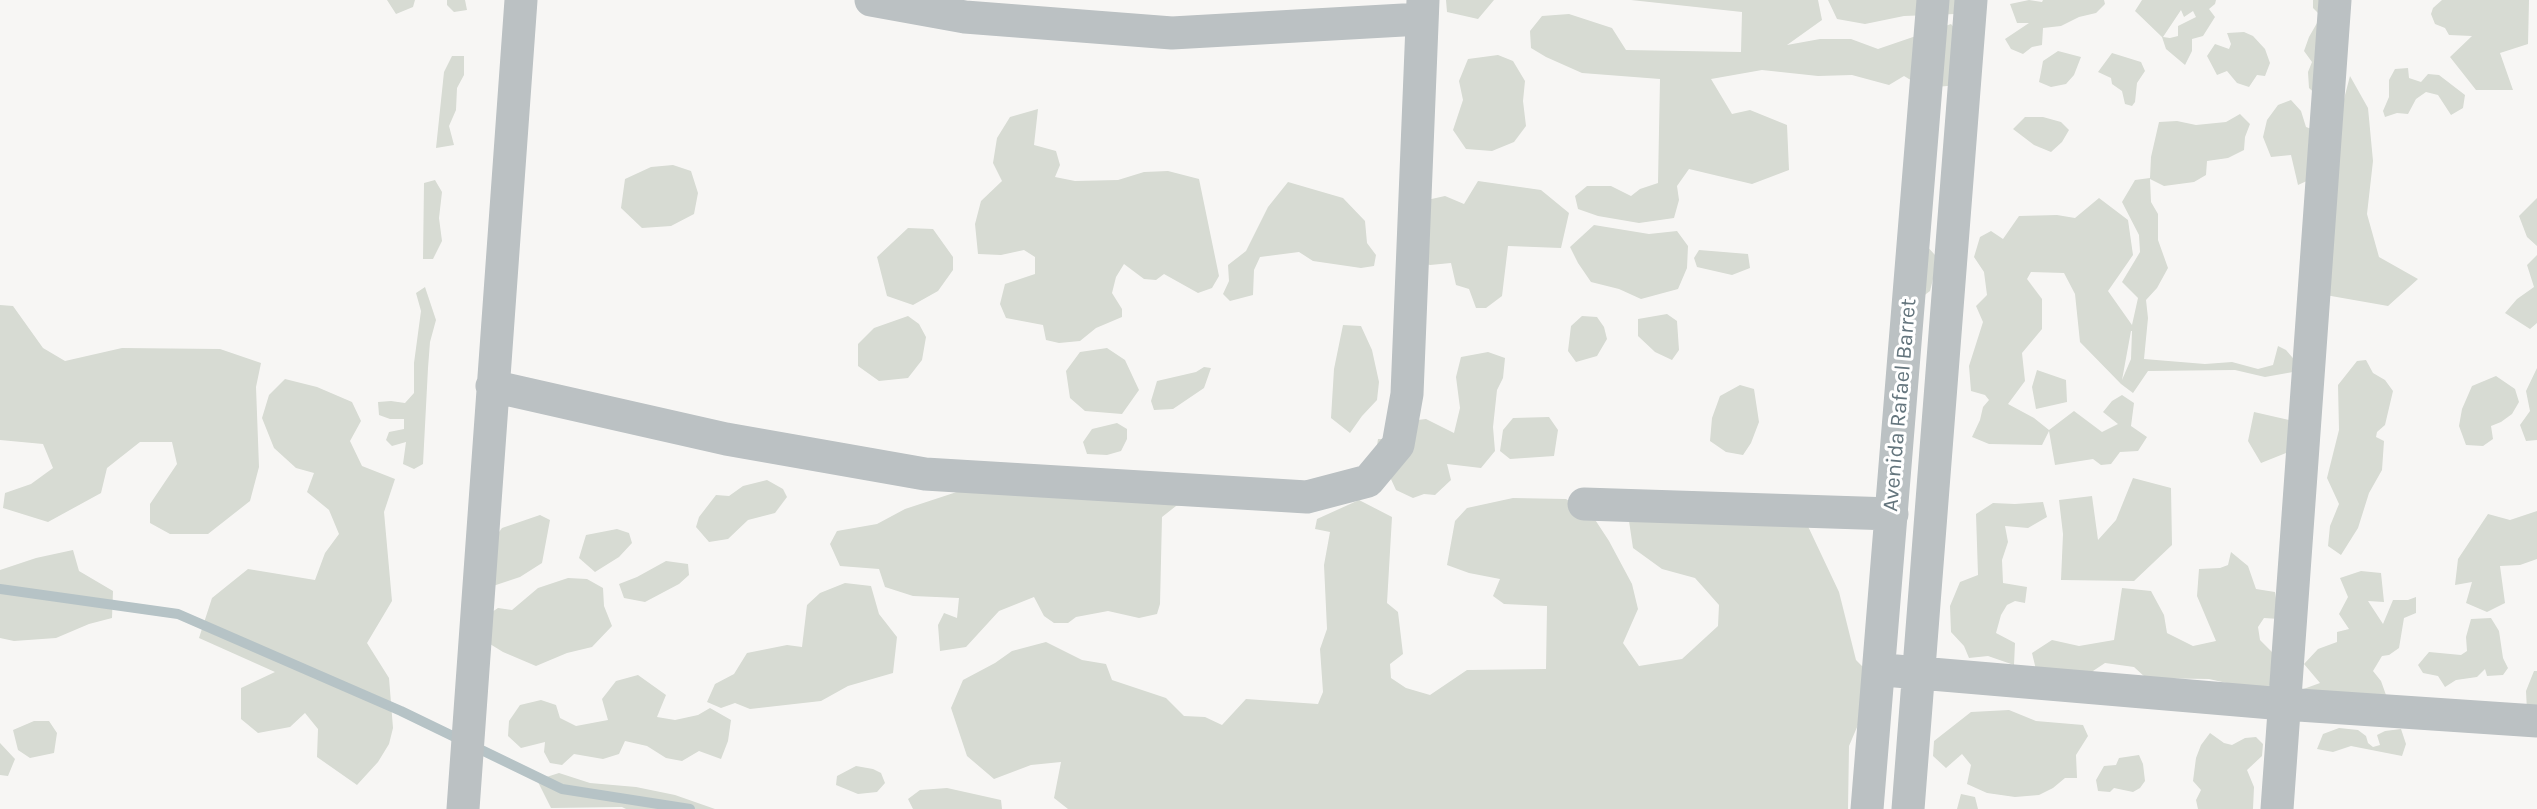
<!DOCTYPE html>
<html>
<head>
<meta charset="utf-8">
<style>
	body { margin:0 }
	canvas { display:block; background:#f7f6f4 }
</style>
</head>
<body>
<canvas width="2537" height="809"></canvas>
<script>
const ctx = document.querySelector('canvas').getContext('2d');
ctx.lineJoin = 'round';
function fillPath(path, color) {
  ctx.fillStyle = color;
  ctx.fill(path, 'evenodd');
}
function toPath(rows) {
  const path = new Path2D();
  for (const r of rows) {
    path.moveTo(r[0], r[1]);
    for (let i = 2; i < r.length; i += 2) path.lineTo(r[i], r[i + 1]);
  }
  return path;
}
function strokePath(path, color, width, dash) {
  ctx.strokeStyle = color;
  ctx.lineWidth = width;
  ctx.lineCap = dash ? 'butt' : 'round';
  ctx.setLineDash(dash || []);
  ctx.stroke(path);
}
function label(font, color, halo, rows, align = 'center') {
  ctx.font = font + ' Karla,sans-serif';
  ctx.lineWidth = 6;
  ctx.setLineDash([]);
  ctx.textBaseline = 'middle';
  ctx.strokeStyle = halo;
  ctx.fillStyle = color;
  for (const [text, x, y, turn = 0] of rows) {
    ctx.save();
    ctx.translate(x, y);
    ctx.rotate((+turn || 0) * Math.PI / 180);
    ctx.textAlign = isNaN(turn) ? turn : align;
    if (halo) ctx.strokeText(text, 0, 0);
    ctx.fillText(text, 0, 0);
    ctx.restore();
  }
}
fillPath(toPath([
	[387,0,415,0,413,7,396,14],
	[447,0,465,0,467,10,454,12,447,5],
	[1446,0,1494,0,1478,19,1447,12],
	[1631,0,1818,0,1822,20,1787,45,1820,39,1851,39,1878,49,1951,24,1968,44,1961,85,1934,87,1914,82,1904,76,1889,85,1852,75,1818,76,1762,70,1711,79,1732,114,1750,110,1787,125,1789,170,1752,184,1689,169,1677,186,1679,200,1674,218,1639,223,1598,216,1578,209,1575,196,1587,186,1611,186,1631,196,1640,189,1658,183,1660,79,1582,73,1546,57,1531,48,1530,31,1542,16,1569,14,1612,28,1626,50,1741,52,1742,12],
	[1828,0,1956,0,1955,14,1904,16,1865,24,1837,19],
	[2029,0,2042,2,2043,0,2104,0,2105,4,2096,13,2079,17,2061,26,2043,28,2042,45,2032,47,2023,54,2011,49,2005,39,2029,23,2017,23,2010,4],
	[2142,0,2216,0,2215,4,2209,9,2215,17,2203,36,2192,39,2192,51,2185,65,2166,49,2162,37,2135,11],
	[2181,10,2184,17,2193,11,2196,17,2178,26,2178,36,2170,38,2163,37],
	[2313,0,2326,0,2323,101,2309,88,2308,72,2312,62,2304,51,2309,37,2321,16,2313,8],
	[2442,0,2529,0,2528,44,2500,53,2513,90,2476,90,2450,57,2472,36,2449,35,2445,28,2435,24,2431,14,2433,8],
	[2244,32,2253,36,2265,49,2270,63,2265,76,2257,75,2249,87,2237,83,2227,71,2217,75,2207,56,2215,44,2229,49,2231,44,2227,33],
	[2058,51,2081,57,2074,75,2066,84,2051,87,2039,82,2041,72,2043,61],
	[2112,53,2141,62,2145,71,2137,83,2135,102,2132,106,2125,104,2122,91,2112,84,2111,78,2098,72],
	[1498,55,1513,61,1525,81,1523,101,1526,126,1514,142,1492,151,1466,149,1453,130,1463,100,1459,81,1468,59],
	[452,56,464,56,464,75,457,88,456,110,449,126,454,145,436,148,444,72],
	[2408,68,2409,78,2421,82,2428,74,2439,75,2465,95,2463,108,2451,115,2438,95,2426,92,2416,99,2408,114,2397,113,2385,117,2383,111,2389,97,2389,80,2395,69],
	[2350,76,2368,108,2373,161,2367,214,2379,257,2418,279,2388,306,2314,293,2311,179,2298,185,2291,155,2271,157,2263,137,2267,120,2278,105,2291,100,2301,111,2306,127,2334,137],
	[1038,109,1034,145,1056,151,1060,165,1055,177,1075,181,1118,180,1144,172,1168,171,1199,179,1219,276,1212,288,1198,293,1164,274,1156,280,1144,279,1124,264,1116,277,1112,293,1122,309,1122,317,1096,328,1080,341,1059,343,1046,340,1043,325,1006,318,1000,304,1005,284,1035,274,1035,257,1024,250,1001,255,978,254,975,224,981,201,1002,181,993,163,997,138,1010,117],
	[2240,114,2250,124,2245,137,2244,150,2228,158,2207,161,2206,175,2194,182,2164,186,2150,179,2151,202,2158,214,2158,240,2168,268,2157,288,2146,300,2148,318,2144,359,2205,364,2232,362,2258,369,2273,365,2278,346,2286,350,2298,364,2293,372,2265,377,2235,370,2148,371,2133,393,2121,384,2080,342,2075,294,2064,273,2031,272,2027,279,2042,299,2042,329,2022,353,2025,381,2008,404,2034,418,2049,430,2074,411,2102,432,2118,424,2103,412,2112,401,2122,395,2134,403,2131,426,2147,437,2138,451,2120,452,2111,464,2101,465,2093,459,2055,465,2049,431,2042,445,1989,444,1972,437,1980,420,1983,407,1989,400,1985,395,1971,391,1969,366,1983,322,1976,306,1987,295,1984,272,1974,257,1980,237,1991,231,2003,239,2019,216,2057,215,2075,218,2099,198,2128,220,2133,255,2108,291,2132,325,2138,298,2122,282,2140,252,2139,235,2122,202,2135,180,2150,178,2151,157,2159,122,2177,121,2196,125,2226,122],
	[2132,331,2131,359,2122,380,2131,331],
	[2025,117,2043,117,2061,122,2069,130,2062,142,2051,152,2034,145,2013,129],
	[673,165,691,171,698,193,694,214,671,226,642,228,621,208,625,179,651,167],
	[435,180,442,192,439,218,442,241,433,259,423,259,424,183],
	[1478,181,1541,190,1569,213,1561,248,1508,246,1502,296,1486,308,1476,308,1469,289,1456,285,1451,263,1430,265,1416,261,1418,202,1445,196,1464,204],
	[1288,182,1343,198,1365,221,1367,243,1376,255,1374,266,1361,268,1313,261,1299,252,1260,257,1254,270,1253,295,1230,301,1223,294,1229,281,1228,265,1246,251,1268,207],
	[2537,198,2537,246,2527,237,2519,216],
	[1594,225,1649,234,1677,231,1688,246,1687,268,1678,289,1641,299,1619,289,1591,282,1578,263,1570,247],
	[908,228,933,229,953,257,953,270,938,291,913,305,887,296,877,257],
	[1925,244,1935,255,1934,275,1930,291,1922,297],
	[1699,250,1748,254,1750,268,1732,275,1697,267,1694,258],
	[2537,255,2537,323,2530,329,2505,313,2517,299,2534,287,2527,265],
	[425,287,436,320,430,342,428,368,423,464,414,469,403,464,406,442,392,446,386,440,389,432,404,429,404,419,390,419,379,415,378,402,391,401,405,403,414,393,414,363,421,311,416,293],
	[0,305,13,306,43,348,65,361,122,348,220,349,261,363,256,387,259,467,250,501,208,534,170,534,150,523,150,504,177,464,172,442,140,442,107,468,101,493,48,522,3,508,5,493,31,484,53,468,43,444,0,440],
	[1667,314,1677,321,1679,350,1672,360,1655,352,1638,336,1638,319],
	[908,316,919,324,926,337,922,360,908,378,879,381,858,366,858,344,874,328],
	[1582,316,1597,317,1604,327,1607,339,1597,356,1576,362,1568,351,1571,326],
	[1343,325,1361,326,1372,350,1379,382,1377,400,1362,416,1350,433,1331,418,1334,369],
	[1107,348,1125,360,1139,390,1122,414,1085,411,1070,398,1066,371,1080,352],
	[1488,352,1505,358,1503,378,1497,390,1493,427,1495,451,1481,468,1447,464,1451,480,1435,495,1424,494,1413,498,1396,490,1390,477,1375,459,1378,439,1396,439,1401,422,1426,419,1454,433,1460,408,1456,377,1461,357],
	[2366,360,2373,373,2385,380,2393,391,2385,425,2377,432,2376,437,2384,441,2382,470,2369,493,2358,528,2341,555,2328,546,2330,526,2339,504,2327,478,2339,430,2338,385,2357,361],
	[1204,367,1211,368,1204,388,1173,409,1154,410,1151,401,1157,381,1196,372],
	[2537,368,2537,440,2526,441,2520,425,2530,411,2526,391],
	[2037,370,2066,380,2067,402,2036,409,2032,387],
	[2496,376,2515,389,2519,402,2512,414,2501,422,2491,426,2493,439,2483,446,2466,445,2459,426,2462,409,2472,386],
	[285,379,317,387,352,402,361,421,350,441,362,466,395,479,384,512,392,601,367,643,389,678,393,728,389,744,378,762,357,785,317,757,318,729,305,713,290,727,258,733,241,719,241,688,275,672,199,638,212,598,248,569,315,580,325,553,339,534,329,510,307,492,314,473,296,468,274,448,262,418,269,395],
	[1740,385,1754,389,1759,422,1751,443,1743,455,1726,452,1710,441,1712,418,1720,396],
	[2254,412,2289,420,2291,451,2261,463,2248,441],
	[1549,417,1558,430,1554,456,1510,459,1500,451,1503,430,1513,418],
	[1117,423,1127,429,1127,439,1121,451,1107,455,1087,454,1083,442,1092,429],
	[2133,478,2171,488,2172,545,2134,581,2061,580,2063,534,2059,500,2092,496,2098,540,2116,520],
	[767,480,783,489,787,497,775,513,748,520,728,539,709,542,696,527,699,517,716,495,729,496,743,486],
	[978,485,1192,504,1176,506,1162,517,1160,604,1157,614,1139,618,1108,611,1076,617,1068,623,1054,623,1044,616,1034,597,999,611,966,647,940,651,938,625,944,613,957,618,959,598,913,596,885,587,879,569,840,566,830,544,837,531,877,524,905,509],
	[1513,498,1566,499,1592,515,1609,541,1632,584,1638,609,1623,643,1639,666,1682,659,1718,626,1719,605,1695,578,1662,569,1633,548,1629,521,1805,520,1839,592,1856,660,1871,675,1869,699,1849,746,1848,809,1068,809,1054,798,1061,762,1031,765,994,779,967,756,951,708,963,680,995,663,1012,651,1046,642,1082,660,1106,664,1112,680,1166,698,1184,716,1205,717,1222,725,1246,699,1318,704,1323,692,1320,649,1327,629,1324,565,1330,532,1315,529,1317,519,1359,500,1392,517,1387,603,1398,612,1403,654,1390,664,1391,678,1406,688,1430,695,1467,670,1546,669,1547,606,1504,604,1493,596,1500,579,1469,573,1447,565,1455,521,1467,508],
	[2043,502,2047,517,2028,528,2005,526,2008,542,2002,560,2003,583,2027,587,2025,603,2015,601,2007,605,2001,615,1996,633,2015,643,2014,665,1988,656,1969,658,1964,646,1951,632,1950,606,1960,582,1978,575,1976,514,1993,503,2015,504],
	[2537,511,2537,559,2520,565,2500,566,2505,603,2487,612,2466,603,2472,582,2455,585,2458,559,2488,514,2510,520],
	[540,515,550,520,542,563,520,577,487,588,487,548,502,528],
	[617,529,629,533,632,543,619,557,595,572,579,558,586,535],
	[73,550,79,571,113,591,112,618,89,624,56,638,14,641,0,638,0,570,36,558],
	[2231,552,2248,566,2256,589,2275,592,2279,619,2264,618,2258,627,2260,640,2272,652,2273,677,2267,692,2209,679,2146,678,2134,667,2105,663,2081,679,2039,682,2032,653,2052,640,2079,646,2114,640,2122,588,2151,591,2164,615,2167,633,2193,646,2216,641,2197,596,2199,569,2220,568,2228,565],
	[666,561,688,564,689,575,679,584,645,602,624,598,619,584,637,577],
	[2361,571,2381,573,2384,602,2368,601,2383,624,2393,600,2408,600,2416,597,2416,613,2404,618,2399,648,2389,655,2382,656,2373,671,2381,681,2386,695,2298,691,2320,683,2304,664,2318,649,2337,642,2337,632,2349,629,2339,614,2348,597,2340,578],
	[568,578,587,579,603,588,604,606,612,626,592,647,567,653,536,666,503,652,477,636,480,620,498,608,512,610,538,588],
	[845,583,871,586,879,614,897,637,893,673,848,686,821,701,750,709,735,703,721,708,707,702,715,684,734,674,747,653,787,645,802,647,807,605,820,593],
	[2491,618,2499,631,2503,658,2508,668,2503,675,2487,676,2485,669,2477,677,2456,680,2445,687,2438,676,2423,673,2418,665,2429,652,2461,655,2467,651,2466,637,2471,619],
	[2534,671,2537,671,2537,725,2527,711,2526,691],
	[638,675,666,695,657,717,675,720,698,715,710,708,731,720,728,741,721,759,699,751,682,761,666,758,647,746,625,741,619,754,603,759,574,754,562,765,550,763,544,752,545,742,521,748,508,736,509,721,520,705,541,700,556,705,560,718,576,726,608,720,602,699,616,681],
	[2009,710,2036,721,2083,725,2088,736,2076,755,2077,778,2065,778,2053,788,2039,795,2015,797,1987,793,1967,784,1971,765,1962,754,1946,768,1933,756,1934,741,1971,712],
	[34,721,49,721,57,733,54,753,30,758,18,750,13,730],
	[2339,728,2358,730,2366,736,2368,743,2373,747,2380,745,2377,735,2385,731,2401,729,2406,744,2402,756,2351,746,2333,752,2317,749,2323,734],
	[2210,733,2224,743,2232,745,2245,738,2256,737,2263,744,2262,756,2247,770,2254,787,2253,809,2198,809,2196,800,2201,790,2193,781,2196,758,2201,745],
	[0,743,15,759,8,776,0,775],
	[2139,755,2143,764,2145,781,2140,788,2133,792,2114,788,2110,792,2098,791,2096,780,2104,766,2116,765,2119,758],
	[856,766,873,769,881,773,885,783,877,792,858,794,836,785,837,776],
	[559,773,590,783,636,787,675,795,715,809,626,809,622,807,551,808,537,780],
	[947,788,1001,800,1002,809,913,809,908,799,920,790],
	[1961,794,1975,797,1978,809,1957,809]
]), '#d7dbd3');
strokePath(toPath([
	[0,589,178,614,401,711,562,789,690,809]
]), '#b6c3c6', 10);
strokePath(toPath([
	[871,0,965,17,1172,33,1421,19],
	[492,386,726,439,925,474,1307,497,1368,481,1398,445,1407,394,1423,0],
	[1584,504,1892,514],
	[1896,671,2284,704,2537,721],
	[463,809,521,0],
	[1867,809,1933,0],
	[1908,809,1971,0],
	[2277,809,2335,0]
]), '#bbc1c3', 33);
label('22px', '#64757d', '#fff', [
	["Avenida Rafael Barret",1900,405,-85]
]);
</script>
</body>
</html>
